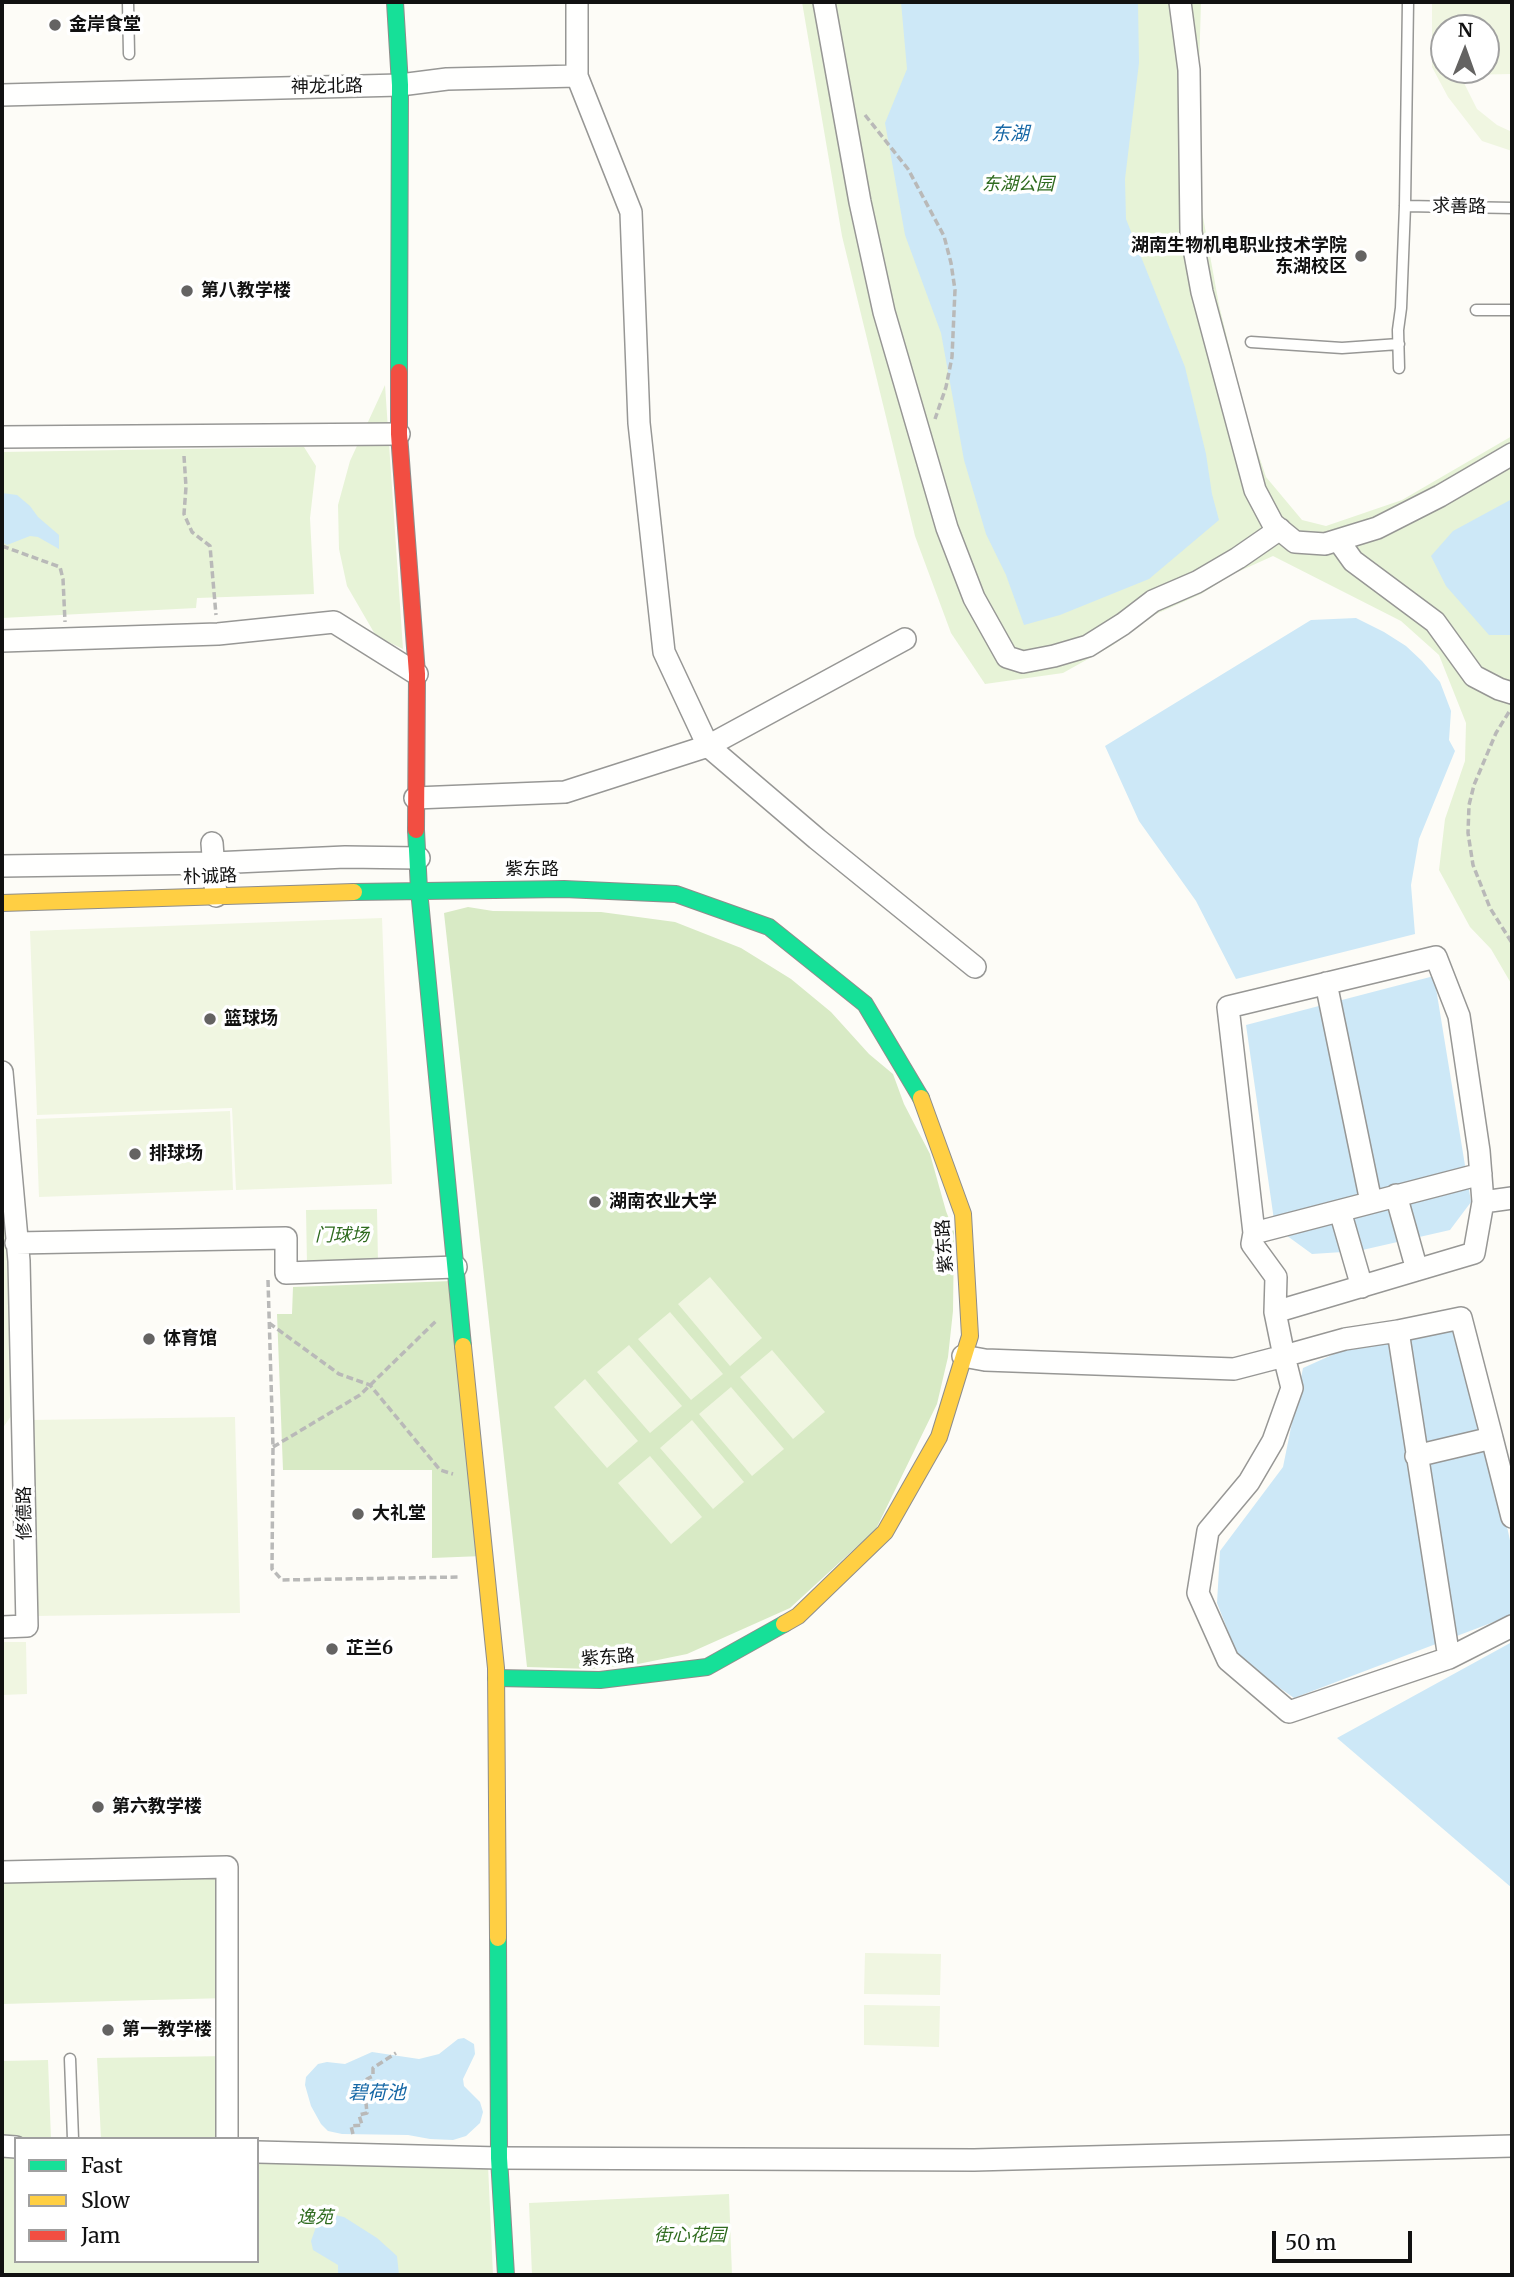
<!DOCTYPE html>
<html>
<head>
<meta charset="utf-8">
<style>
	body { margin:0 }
	#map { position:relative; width:1514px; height:2277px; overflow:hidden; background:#fdfcf7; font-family:Merriweather,serif }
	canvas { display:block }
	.frame { position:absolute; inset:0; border:4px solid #111; pointer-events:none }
	.legend { position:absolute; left:14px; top:2137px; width:245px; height:126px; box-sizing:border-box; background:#fff; border:2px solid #a0a0a0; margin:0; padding:9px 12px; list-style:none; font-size:21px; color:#111 }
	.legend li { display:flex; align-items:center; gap:14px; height:35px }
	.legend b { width:35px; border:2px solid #a0a0a0 }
	.north { position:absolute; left:1430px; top:14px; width:70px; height:70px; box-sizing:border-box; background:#fff; border:2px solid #a0a0a0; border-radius:50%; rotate:1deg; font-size:19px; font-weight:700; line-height:28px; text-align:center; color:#111 }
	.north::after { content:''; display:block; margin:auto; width:24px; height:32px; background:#646362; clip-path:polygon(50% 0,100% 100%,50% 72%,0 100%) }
	.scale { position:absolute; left:1272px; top:2231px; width:140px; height:32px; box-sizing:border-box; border:4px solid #111; border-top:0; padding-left:9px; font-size:21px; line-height:24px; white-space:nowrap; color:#111; -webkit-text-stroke:5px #fff; paint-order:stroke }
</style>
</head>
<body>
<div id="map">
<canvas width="1514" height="2277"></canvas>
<div class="frame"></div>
<ul class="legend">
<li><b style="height:9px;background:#16e098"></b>Fast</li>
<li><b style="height:9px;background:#ffcf43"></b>Slow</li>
<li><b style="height:9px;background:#f24e42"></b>Jam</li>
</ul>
<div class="north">N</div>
<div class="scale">50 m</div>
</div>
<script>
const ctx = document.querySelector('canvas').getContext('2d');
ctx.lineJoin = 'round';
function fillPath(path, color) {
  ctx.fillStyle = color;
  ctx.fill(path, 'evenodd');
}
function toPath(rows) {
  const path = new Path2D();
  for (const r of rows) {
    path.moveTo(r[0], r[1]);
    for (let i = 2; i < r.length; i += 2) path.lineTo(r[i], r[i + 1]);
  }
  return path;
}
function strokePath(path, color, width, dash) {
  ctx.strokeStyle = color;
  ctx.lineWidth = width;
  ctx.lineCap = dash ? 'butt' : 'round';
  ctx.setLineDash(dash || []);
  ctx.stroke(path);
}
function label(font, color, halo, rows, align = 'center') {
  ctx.font = font + ' Merriweather,"Noto Sans SC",serif';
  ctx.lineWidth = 7;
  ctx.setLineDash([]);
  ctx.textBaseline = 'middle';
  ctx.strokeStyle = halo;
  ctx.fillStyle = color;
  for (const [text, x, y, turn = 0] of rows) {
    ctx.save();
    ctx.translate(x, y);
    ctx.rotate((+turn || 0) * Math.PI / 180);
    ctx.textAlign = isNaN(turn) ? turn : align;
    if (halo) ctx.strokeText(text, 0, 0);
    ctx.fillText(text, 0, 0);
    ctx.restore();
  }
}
fillPath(toPath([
	[802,2,1201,2,1199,70,1201,206,1219,305,1248,423,1266,477,1302,520,1326,526,1402,500,1512,436,1512,985,1491,949,1470,927,1439,870,1445,819,1465,761,1466,723,1439,655,1401,621,1273,556,1233,574,1201,594,1156,614,1113,645,1063,673,985,684,951,633,915,536,842,236],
	[385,385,403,649,376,636,347,586,339,549,338,505,350,461],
	[304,447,316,466,310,518,314,594,197,598,196,608,2,618,2,452],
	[377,1209,378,1263,307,1264,306,1210],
	[227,1867,227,1998,2,2004,2,1872],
	[228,2056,227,2139,101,2139,97,2058],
	[48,2060,51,2139,16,2139,2,2146,2,2061],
	[2,2155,16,2156,16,2261,257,2261,257,2161,488,2165,493,2275,2,2275],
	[729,2194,732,2275,532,2275,529,2203]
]), '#e7f3d7');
fillPath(toPath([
	[468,907,493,911,601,912,675,922,741,948,791,979,831,1012,869,1054,893,1074,904,1104,930,1154,946,1211,954,1232,953,1311,948,1357,937,1404,876,1529,790,1608,687,1654,638,1664,590,1669,527,1667,444,913],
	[452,1281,483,1556,432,1558,432,1470,283,1470,277,1314,292,1314,293,1287]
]), '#d8eac5');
fillPath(toPath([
	[1432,2,1512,2,1512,74,1460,75,1477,109,1497,125,1512,132,1512,151,1482,141,1448,97,1432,67],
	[1486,28,1486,70,1444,70,1444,28],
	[382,918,392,1184,236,1190,232,1108,37,1115,30,931],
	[230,1111,233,1190,39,1197,36,1119],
	[2,1182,23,1399,2,1429],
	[710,1277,762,1338,730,1366,678,1304],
	[670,1312,723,1374,691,1400,638,1339],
	[629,1345,682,1406,650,1433,597,1372],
	[772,1350,825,1412,793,1439,740,1377],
	[585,1379,638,1441,607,1468,554,1407],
	[731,1387,784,1449,752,1476,699,1414],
	[235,1417,240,1613,35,1616,31,1420],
	[692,1420,744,1482,713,1509,660,1448],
	[650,1456,702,1517,671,1544,618,1483],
	[2,1642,26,1642,27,1694,2,1695],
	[865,1953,941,1954,940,1995,864,1994],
	[864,2005,940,2006,939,2047,864,2045]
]), '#f0f6e1');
fillPath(toPath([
	[901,2,1138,2,1139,63,1125,179,1126,219,1185,367,1206,454,1212,494,1219,520,1149,579,1060,615,1024,625,1006,575,986,534,964,460,941,333,905,235,885,123,907,69],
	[2,493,17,495,30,506,38,517,59,535,59,549,38,537,30,536,7,545,2,542],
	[1512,499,1512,635,1489,635,1446,586,1431,556,1453,531],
	[1356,618,1384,632,1406,646,1422,661,1440,682,1451,711,1449,740,1455,751,1419,839,1411,885,1415,934,1236,979,1196,901,1139,821,1105,746,1311,620],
	[1434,976,1471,1202,1450,1230,1358,1251,1312,1254,1275,1227,1246,1025],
	[1459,1323,1488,1437,1512,1550,1512,1615,1294,1698,1239,1659,1217,1603,1220,1551,1283,1467,1303,1368,1352,1346],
	[1512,1642,1512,1888,1337,1738],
	[464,2038,474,2044,475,2054,463,2079,464,2086,480,2102,483,2112,480,2123,466,2136,453,2140,430,2139,408,2135,342,2134,328,2131,321,2124,311,2106,305,2085,306,2077,318,2064,327,2062,345,2064,372,2052,419,2059,439,2054,458,2039],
	[330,2214,344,2217,377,2238,397,2256,399,2275,338,2275,338,2265,313,2250,311,2241,317,2224]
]), '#cde8f7');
const lane = toPath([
	[128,2,129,54],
	[1405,206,1512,208],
	[1476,310,1512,310],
	[1251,342,1342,348,1399,344],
	[1399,368,1398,330,1401,308,1405,206,1408,2],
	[70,2059,73,2139]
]);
const street = toPath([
	[824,2,860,202,884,312,947,528,974,598,1007,657,1023,662,1054,656,1088,646,1123,624,1153,601,1197,582,1238,558,1280,529],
	[1180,2,1189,70,1191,232,1202,292,1255,490,1273,524,1295,542,1325,544,1377,528,1440,496,1512,454],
	[577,76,631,212,639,423,664,652,708,746,817,839,975,967],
	[2,95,400,85,447,79,577,76,577,2],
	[2,437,399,434],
	[1338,540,1353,561,1435,622,1474,676,1499,689,1512,693],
	[2,641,218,634,334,622,417,674],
	[415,798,565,792,708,746,905,639],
	[212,843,216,896],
	[2,866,214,863,345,857,419,858],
	[1326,983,1371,1202],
	[2,1072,19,1261,27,1626,2,1627],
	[1396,1195,1417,1270],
	[1483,1202,1512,1198],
	[1340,1211,1362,1287],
	[1254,1233,1481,1174],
	[16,1243,286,1238,286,1273,456,1267],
	[1398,1331,1449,1658,1289,1712,1228,1660,1198,1593,1208,1531,1249,1482,1273,1441,1292,1388,1284,1356,1345,1339,1398,1331],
	[1398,1331,1461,1318,1492,1438],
	[963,1356,985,1360,1234,1369,1284,1356,1275,1312,1474,1253,1483,1202,1479,1151,1459,1016,1436,957,1228,1007,1254,1233,1252,1244,1276,1277,1275,1312],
	[1416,1456,1492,1438,1512,1517],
	[1449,1658,1512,1626],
	[2,1872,227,1867,227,2139],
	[2,2146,16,2147],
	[257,2152,499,2158,974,2160,1512,2146]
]);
const fast = toPath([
	[395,2,400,85,399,372],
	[416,830,419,890,463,1346],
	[354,892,564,889,676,894,769,927,865,1004,921,1098],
	[496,1678,600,1680,707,1667,784,1624],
	[498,1938,499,2158,506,2275]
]);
const slow = toPath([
	[2,903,354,892],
	[463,1346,496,1668,498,1938],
	[784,1624,798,1616,885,1532,939,1437,970,1336,963,1214,921,1098]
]);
const jam = toPath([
	[399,372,399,434,417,674,416,830]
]);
strokePath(lane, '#979795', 13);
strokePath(street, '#979795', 24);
strokePath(fast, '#8e8d8b', 18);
strokePath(slow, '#8e8d8b', 18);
strokePath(jam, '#8e8d8b', 18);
strokePath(toPath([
	[865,115,908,169,944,236,951,263,955,290,952,357,946,387,935,419],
	[184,456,186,487,184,514,192,532,210,546,216,615],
	[2,546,60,567,63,579,65,622],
	[1509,712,1496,733,1474,785,1469,805,1468,833,1473,865,1490,908,1512,943],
	[268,1280,273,1447,272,1569,282,1580,461,1577],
	[269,1323,339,1374,370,1385,440,1470,453,1474],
	[273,1447,360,1395,436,1321],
	[353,2134,351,2126,362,2125,359,2115,367,2113,366,2103,371,2100,367,2079,373,2076,373,2068,396,2053]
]), '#b9b9b8', 3.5, [7, 3.5]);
strokePath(lane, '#fffffe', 10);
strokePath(street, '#fffffe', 21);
strokePath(fast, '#16e098', 16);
strokePath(slow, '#ffcf43', 16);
strokePath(jam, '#f24e42', 16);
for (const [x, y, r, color] of [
	[55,25,7,"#646362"],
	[1361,256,7,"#646362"],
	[187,291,7,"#646362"],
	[210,1019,7,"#646362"],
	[135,1154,7,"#646362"],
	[595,1202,7,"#646362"],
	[149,1339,7,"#646362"],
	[358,1514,7,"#646362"],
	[332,1649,7,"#646362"],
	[98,1807,7,"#646362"],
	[108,2030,7,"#646362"]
]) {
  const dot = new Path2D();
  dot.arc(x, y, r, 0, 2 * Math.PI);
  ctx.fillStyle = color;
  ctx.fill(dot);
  strokePath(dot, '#fff', 2.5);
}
label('bold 18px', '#111', '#fff', [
	["金岸食堂",69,25],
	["湖南生物机电职业技术学院",1347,246,"right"],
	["东湖校区",1347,267,"right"],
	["第八教学楼",201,291],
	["篮球场",224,1019],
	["排球场",149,1154],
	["湖南农业大学",609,1202],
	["体育馆",163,1339],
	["大礼堂",372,1514],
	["芷兰6",346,1649],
	["第六教学楼",112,1807],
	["第一教学楼",122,2030]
], 'left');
label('18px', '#111', '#fff', [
	["神龙北路",327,87,-1],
	["求善路",1459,207,1],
	["紫东路",532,870],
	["朴诚路",210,877,-2],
	["紫东路",945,1246,-94],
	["修德路",25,1513,-91],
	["紫东路",608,1658,-4]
]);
label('italic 18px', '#2f6b1f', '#fff', [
	["东湖公园",1018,185],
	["门球场",342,1236],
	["逸苑",315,2218],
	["街心花园",690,2236]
]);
label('italic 19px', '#1768a6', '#fff', [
	["东湖",1010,135],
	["碧荷池",377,2094]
]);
</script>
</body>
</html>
